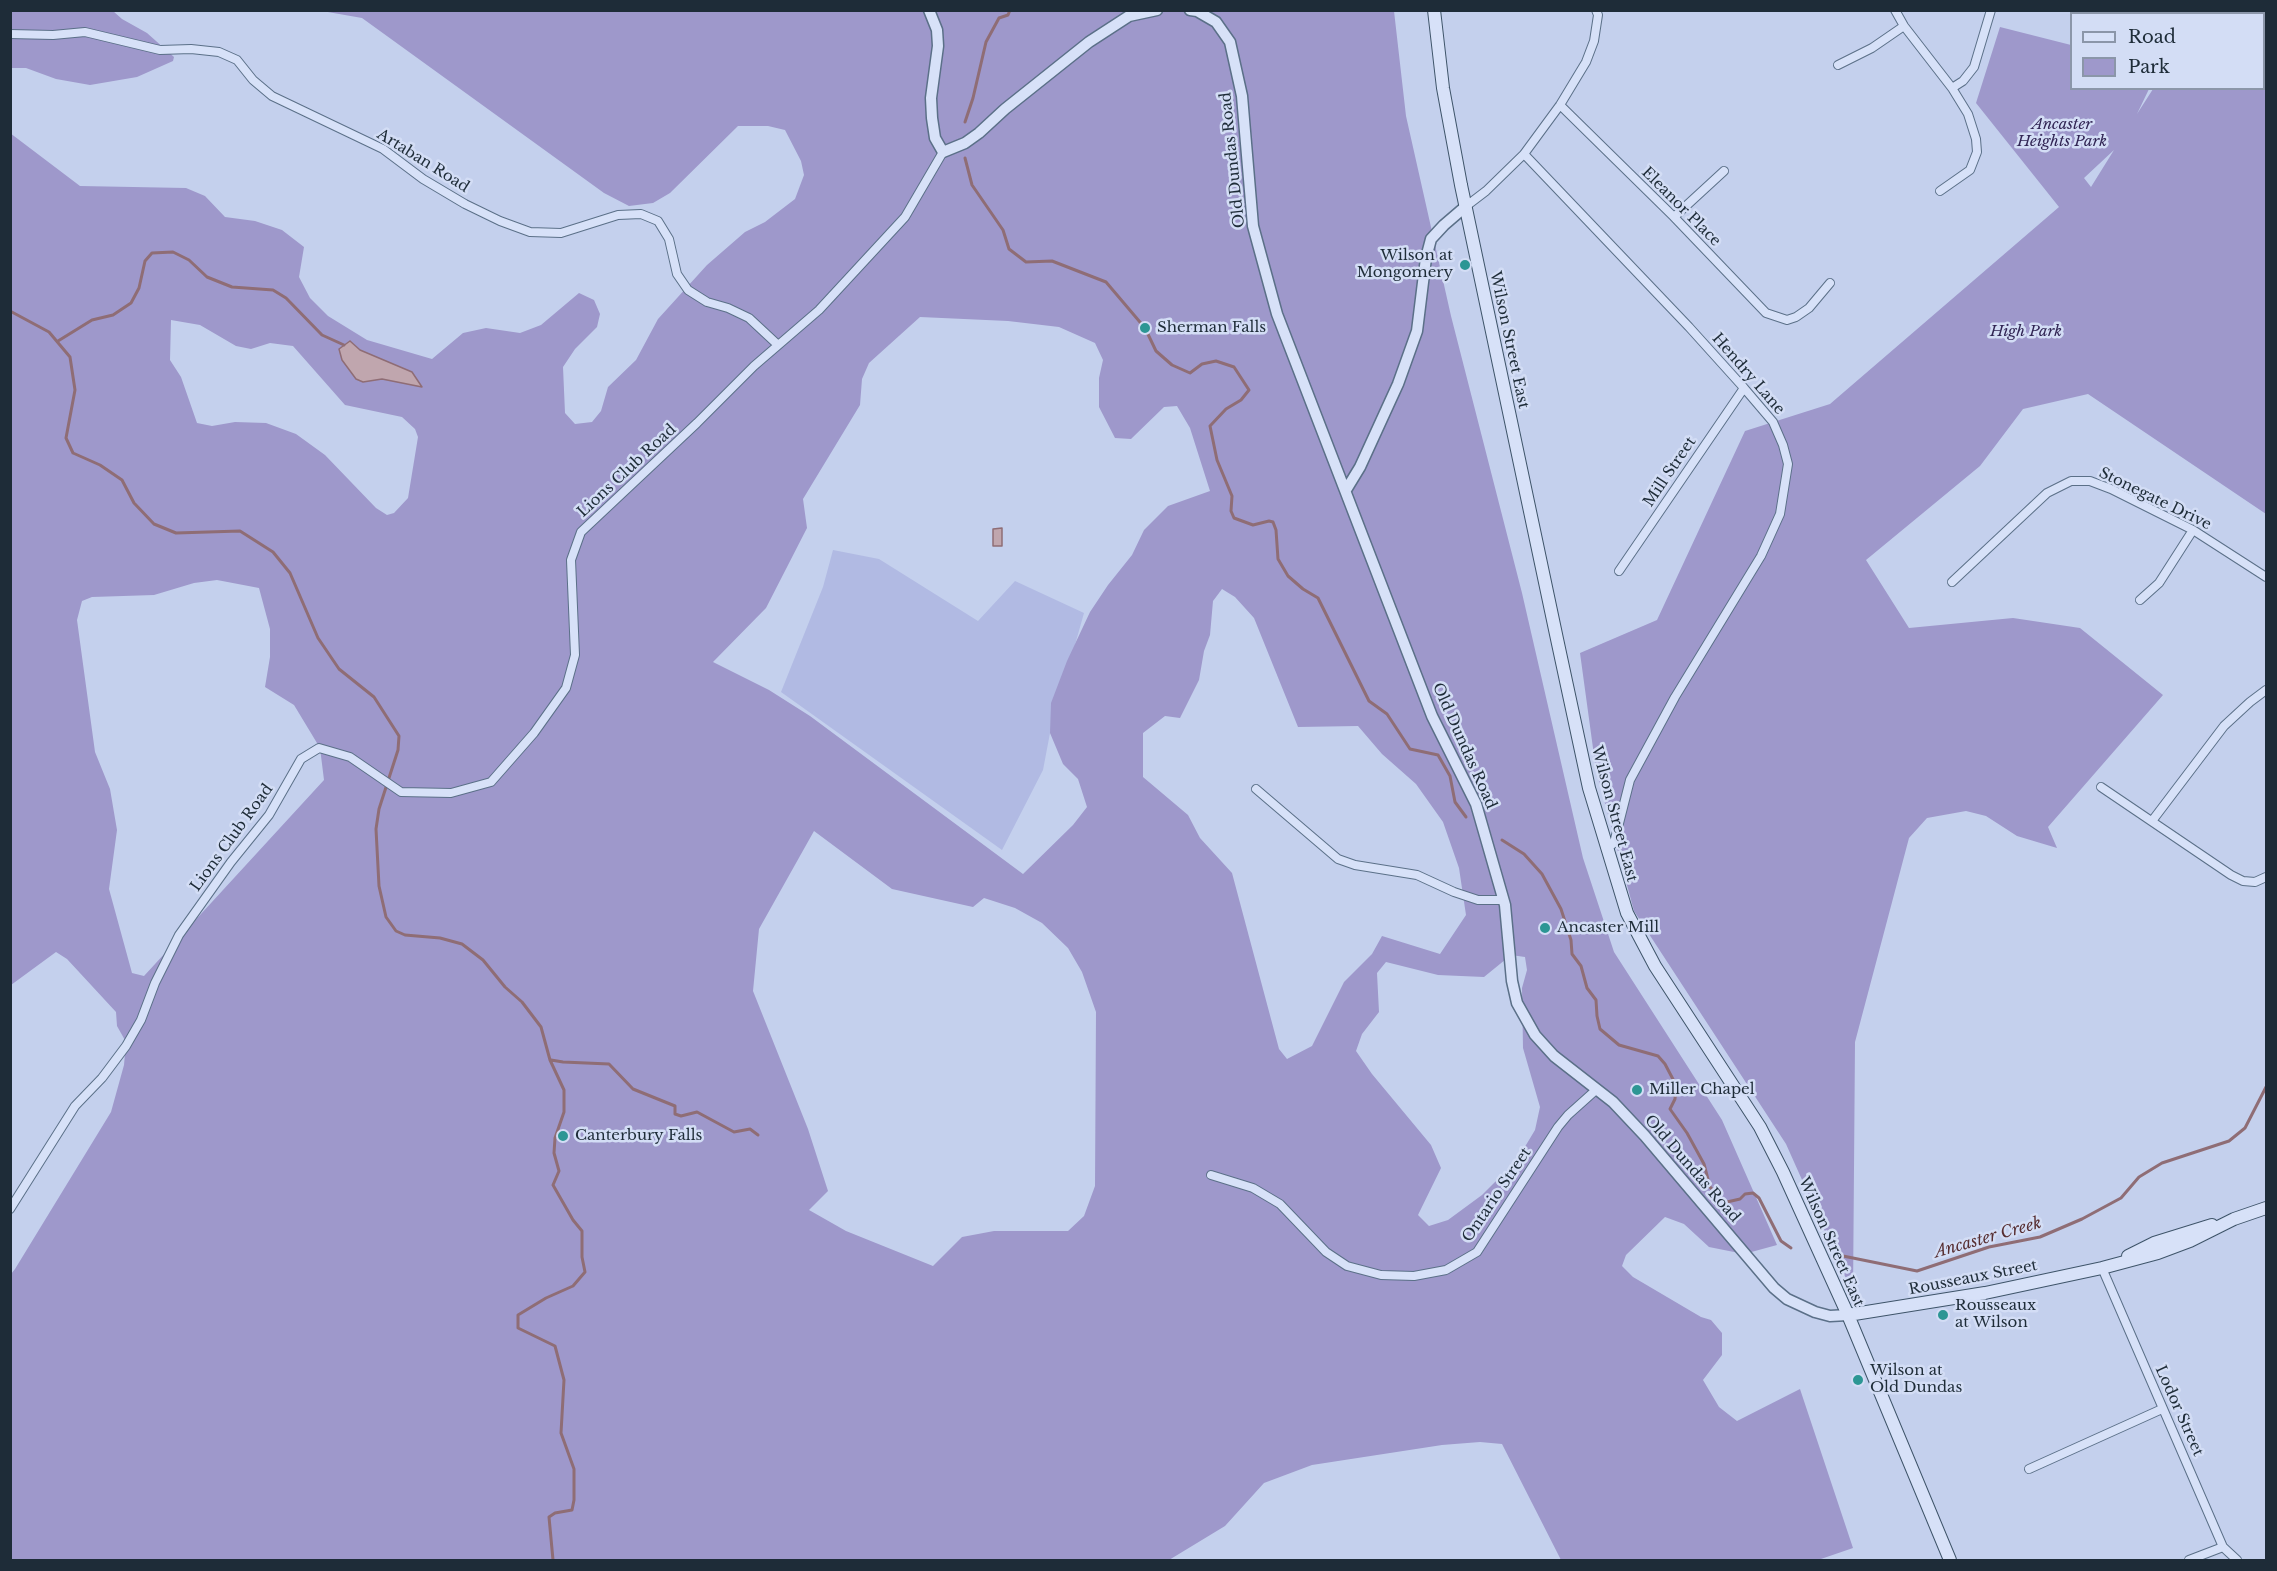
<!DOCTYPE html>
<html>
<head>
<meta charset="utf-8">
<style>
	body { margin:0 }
	#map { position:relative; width:2277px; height:1571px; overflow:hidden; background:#c4d0ed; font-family:"Libre Baskerville",serif }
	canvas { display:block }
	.frame { position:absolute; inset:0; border:12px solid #1e2c38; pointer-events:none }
	.legend { position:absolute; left:2070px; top:12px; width:195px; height:78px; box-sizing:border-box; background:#d3ddf5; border:2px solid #8b96a9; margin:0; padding:8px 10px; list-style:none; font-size:18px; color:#1e2c38 }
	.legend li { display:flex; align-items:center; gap:12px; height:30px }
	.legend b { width:30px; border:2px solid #8b96a9 }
</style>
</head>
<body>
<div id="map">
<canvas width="2277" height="1571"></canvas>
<div class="frame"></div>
<ul class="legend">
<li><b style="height:8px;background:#d7e1f8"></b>Road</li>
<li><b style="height:16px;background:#9e98cb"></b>Park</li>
</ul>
</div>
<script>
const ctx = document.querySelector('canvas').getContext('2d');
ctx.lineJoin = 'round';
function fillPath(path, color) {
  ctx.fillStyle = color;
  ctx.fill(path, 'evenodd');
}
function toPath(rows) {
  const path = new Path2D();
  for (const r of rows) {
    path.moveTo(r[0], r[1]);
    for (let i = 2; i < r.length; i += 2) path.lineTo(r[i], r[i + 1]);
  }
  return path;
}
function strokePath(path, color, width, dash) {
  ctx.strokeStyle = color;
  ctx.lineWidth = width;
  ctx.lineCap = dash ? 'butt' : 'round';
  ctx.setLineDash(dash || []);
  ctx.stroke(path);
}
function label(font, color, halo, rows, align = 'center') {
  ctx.font = font + ' "Libre Baskerville",serif';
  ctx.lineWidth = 5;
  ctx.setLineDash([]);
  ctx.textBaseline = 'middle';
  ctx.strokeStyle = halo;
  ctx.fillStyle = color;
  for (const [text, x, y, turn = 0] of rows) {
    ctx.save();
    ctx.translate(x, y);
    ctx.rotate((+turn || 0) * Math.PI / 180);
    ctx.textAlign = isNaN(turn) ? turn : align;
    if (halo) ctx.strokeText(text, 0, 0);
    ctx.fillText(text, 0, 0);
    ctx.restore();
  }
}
fillPath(toPath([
	[833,550,879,559,978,621,1015,581,1084,613,1050,733,1043,770,1002,850,781,692,823,587]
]), '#b1bae3');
fillPath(toPath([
	[2184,10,2266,11,2266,514,2088,394,2023,409,1980,466,1866,560,1909,628,2013,618,2080,628,2163,695,2048,827,2057,848,2017,836,1986,816,1966,811,1927,818,1909,838,1855,1042,1853,1294,1786,1144,1634,911,1596,770,1580,653,1657,620,1745,431,1830,404,2059,207,1976,103,2000,27,2071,45,2072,88,2149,89,2137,114,2153,89,2264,88,2264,14,2183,13],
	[2114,150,2091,187,2084,178],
	[11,11,113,11,122,19,147,33,174,57,173,61,137,77,90,85,56,79,26,68,11,68],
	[322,11,1394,11,1406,116,1451,316,1522,593,1583,858,1614,952,1722,1120,1777,1245,1744,1254,1709,1247,1684,1224,1665,1217,1626,1255,1622,1266,1633,1277,1701,1317,1711,1320,1722,1333,1722,1355,1703,1380,1719,1407,1737,1421,1800,1389,1853,1548,1818,1560,1561,1560,1502,1444,1480,1442,1442,1445,1312,1465,1264,1483,1225,1526,1169,1560,11,1560,11,1274,15,1269,111,1112,124,1065,126,1042,117,1026,116,1012,67,959,56,952,11,985,10,133,80,186,186,188,205,196,225,217,255,221,282,230,304,247,299,277,310,298,328,316,367,340,432,359,463,333,486,328,520,333,541,325,579,293,594,300,600,314,597,327,575,349,563,367,565,413,575,424,592,422,601,411,608,387,636,360,658,319,707,265,745,232,765,222,795,199,804,175,801,161,785,130,768,126,738,126,670,193,653,203,629,206,604,193,362,18],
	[920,317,1008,321,1059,327,1095,343,1103,360,1099,378,1099,407,1115,438,1131,439,1164,407,1177,406,1190,428,1210,491,1168,506,1144,530,1132,555,1108,585,1090,612,1067,661,1051,703,1050,733,1063,764,1078,779,1087,807,1073,825,1023,874,810,716,769,690,713,662,766,608,807,528,803,499,860,405,862,379,869,363],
	[171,320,200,325,236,346,251,349,270,343,293,346,345,405,402,417,415,429,418,437,408,498,394,513,387,515,376,508,325,455,296,434,266,423,235,422,212,426,197,423,181,377,170,360],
	[350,341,360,350,422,386,382,379,363,382],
	[217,580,259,588,270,629,270,657,265,687,294,705,320,748,324,780,144,976,132,973,109,889,117,830,110,789,95,752,77,620,82,601,92,597,154,595,194,583],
	[1222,589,1235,597,1254,618,1298,727,1358,726,1382,754,1416,784,1443,822,1459,868,1466,915,1440,954,1382,936,1372,954,1344,982,1312,1046,1287,1059,1279,1049,1232,873,1200,838,1188,815,1143,777,1143,733,1165,716,1180,718,1199,680,1204,651,1210,635,1213,601],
	[814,831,892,889,973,907,984,898,1015,908,1042,923,1068,948,1082,972,1096,1012,1095,1186,1084,1216,1068,1231,994,1231,962,1237,933,1266,846,1231,809,1210,828,1191,808,1129,753,991,759,929],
	[1511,955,1525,957,1527,970,1522,988,1523,1048,1540,1107,1535,1130,1517,1160,1482,1195,1448,1220,1429,1226,1418,1215,1441,1168,1431,1145,1372,1074,1356,1051,1362,1034,1379,1012,1377,973,1386,962,1438,975,1484,977]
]), '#9e98cb');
const water = toPath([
	[350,341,360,350,412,372,422,387,382,379,363,382,356,379,342,360,339,349,350,341],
	[1002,528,1002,546,993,546,993,529,1002,528]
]);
fillPath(water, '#c0a6ae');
strokePath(water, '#8f6d75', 1.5);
strokePath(toPath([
	[965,122,973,98,986,42,999,18,1008,15,1010,10],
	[965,158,972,185,1003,230,1009,249,1026,262,1052,261,1106,282,1145,328,1156,351,1172,365,1190,373,1202,364,1216,361,1234,367,1249,390,1241,400,1226,409,1210,426,1217,460,1232,496,1231,511,1234,518,1253,525,1269,521,1273,522,1276,530,1278,559,1288,576,1303,589,1318,598,1369,701,1387,714,1410,749,1438,755,1450,776,1455,802,1466,817],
	[10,311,49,332,70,357,75,390,66,438,73,453,100,465,122,480,134,503,154,524,176,533,240,531,273,552,290,573,318,638,339,669,374,697,399,736,398,750,379,809,376,829,379,886,386,917,396,931,405,935,440,938,462,944,483,960,505,987,522,1002,541,1027,550,1060,564,1090,564,1112,555,1138,554,1153,559,1171,553,1185,573,1220,582,1231,582,1257,585,1272,573,1286,546,1298,518,1315,518,1328,555,1346,564,1380,561,1433,574,1469,574,1500,572,1510,555,1513,549,1517,553,1560],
	[58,341,92,320,113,315,131,303,139,288,145,261,152,253,173,252,189,260,207,277,232,287,273,290,286,298,322,335,344,345],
	[1502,840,1524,854,1542,874,1561,909,1571,940,1572,954,1581,966,1587,988,1596,1000,1597,1016,1600,1029,1619,1045,1658,1056,1665,1064,1676,1085,1675,1099,1670,1109,1687,1133,1704,1164,1710,1187,1718,1196,1727,1202,1740,1199,1745,1194,1753,1193,1759,1198,1781,1241,1791,1248],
	[551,1060,563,1062,609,1064,633,1089,675,1106,675,1114,681,1116,697,1112,734,1132,750,1129,758,1135],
	[1843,1256,1917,1271,1989,1247,2040,1237,2082,1219,2121,1198,2139,1177,2162,1163,2229,1141,2245,1128,2266,1087]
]), '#8f6d75', 3);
const minor = toPath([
	[1895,10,1904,26,1952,88,1968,114,1976,139,1977,152,1970,170,1940,191],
	[10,34,53,35,85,32,160,50,191,49,219,52,237,60,253,80,272,96,383,149,423,179,465,204,500,221,530,232,561,233,618,215,641,214,658,221,669,239,677,274,688,290,707,302,728,308,749,318,778,345],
	[1838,65,1872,48,1904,26],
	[1952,88,1963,81,1974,67,1991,10],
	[1560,105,1674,217,1766,313,1787,320,1796,317,1809,308,1830,283],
	[1524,154,1689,327,1744,388,1773,422,1783,445,1788,464,1780,514,1761,556,1675,697,1630,780,1614,843,1606,849],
	[1465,207,1486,191,1524,154,1560,105,1586,62,1594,41,1598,15,1596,10],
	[1674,217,1724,171],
	[1619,571,1744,388],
	[1952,582,2047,493,2071,481,2090,481,2111,489,2193,530,2266,577],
	[2140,600,2159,583,2193,530],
	[2101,787,2231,875,2243,881,2255,882,2266,877],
	[1256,789,1338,859,1355,865,1417,875,1454,892,1478,900,1504,900],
	[2152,821,2224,726,2250,702,2266,690],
	[1211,1175,1253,1188,1280,1204,1326,1252,1347,1266,1381,1275,1414,1276,1446,1270,1477,1252,1558,1127,1568,1115,1597,1089],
	[10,1209,75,1106,102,1078,126,1046,141,1020,155,983,179,935,231,862,269,815,301,759,319,748,350,757,401,792,451,793,491,782,534,733,566,688,575,655,571,560,581,532,697,423,754,366,819,310,905,217,943,152],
	[2102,1268,2223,1547,2237,1560],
	[2029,1469,2162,1409],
	[2189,1560,2223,1547]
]);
const tertiary = toPath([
	[929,10,937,30,938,46,931,98,932,118,935,138,943,152,965,143,979,133,1005,109,1089,42,1129,16,1157,10],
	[1190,10,1197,11,1216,22,1230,42,1242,96,1253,226,1277,314,1432,716,1476,804,1505,905,1512,981,1517,1003,1535,1035,1554,1056,1613,1102,1645,1136,1774,1288,1787,1299,1815,1312,1830,1316,1848,1315],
	[1346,490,1360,467,1398,384,1417,331,1426,258,1431,239,1444,225,1465,207]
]);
const secondary = toPath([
	[1434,10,1443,88,1461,185,1557,639,1589,788,1627,913,1655,966,1760,1127,1783,1172,1848,1315,1950,1560],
	[2128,1256,2154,1243,2212,1225],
	[1848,1315,1985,1293,2102,1268,2158,1253,2190,1241,2234,1219,2266,1208]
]);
strokePath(minor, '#5b7088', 10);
strokePath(tertiary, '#5b7088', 13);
strokePath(secondary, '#3e5469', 14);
strokePath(minor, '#d7e1f8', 8);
strokePath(tertiary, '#d7e1f8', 10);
strokePath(secondary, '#d7e1f8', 12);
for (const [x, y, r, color] of [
	[1465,265,6,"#2c9694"],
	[1145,328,6,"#2c9694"],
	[1545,928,6,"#2c9694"],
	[1637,1090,6,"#2c9694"],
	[563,1136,6,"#2c9694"],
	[1943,1315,6,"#2c9694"],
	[1858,1380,6,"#2c9694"]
]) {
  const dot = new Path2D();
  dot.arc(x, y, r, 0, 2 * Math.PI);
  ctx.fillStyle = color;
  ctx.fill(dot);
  strokePath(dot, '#d3ddf5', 2);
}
label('italic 15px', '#312554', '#d3ddf5', [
	["Ancaster",2062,125],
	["Heights Park",2062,142],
	["High Park",2026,332]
]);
label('15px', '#1e2c38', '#d3ddf5', [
	["Old Dundas Road",1233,160,-96],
	["Artaban Road",423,161,32],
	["Eleanor Place",1681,207,45],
	["Wilson Street East",1509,340,78],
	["Hendry Lane",1748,374,49],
	["Lions Club Road",627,471,-43],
	["Mill Street",1670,472,-56],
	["Stonegate Drive",2155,499,26],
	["Old Dundas Road",1464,746,66],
	["Wilson Street East",1614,814,75],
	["Lions Club Road",232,838,-54],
	["Old Dundas Road",1692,1169,49],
	["Ontario Street",1497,1195,-56],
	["Wilson Street East",1831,1242,66],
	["Rousseaux Street",1973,1278,-11],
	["Lodor Street",2179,1411,66]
]);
label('15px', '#1e2c38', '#d3ddf5', [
	["Wilson at",1453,256,"right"],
	["Mongomery",1453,273,"right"],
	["Sherman Falls",1157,328],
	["Ancaster Mill",1557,928],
	["Miller Chapel",1649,1090],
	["Canterbury Falls",575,1136],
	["Rousseaux",1955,1306],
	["at Wilson",1955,1323],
	["Wilson at",1870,1371],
	["Old Dundas",1870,1388]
], 'left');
label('italic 16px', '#572e31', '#d3ddf5', [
	["Ancaster Creek",1988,1238,-16]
]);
</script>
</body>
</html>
